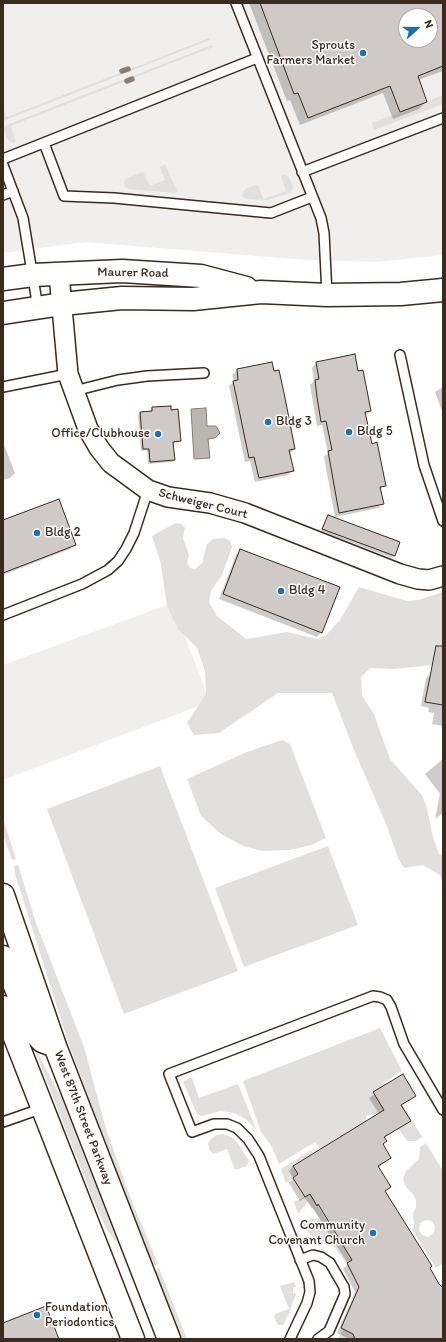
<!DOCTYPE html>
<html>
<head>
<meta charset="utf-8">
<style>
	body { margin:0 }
	#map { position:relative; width:446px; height:1342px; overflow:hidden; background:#fff; font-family:Itim,sans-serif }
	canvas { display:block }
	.frame { position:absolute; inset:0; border:4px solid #3b2a1e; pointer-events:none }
	.north { position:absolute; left:398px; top:8px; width:40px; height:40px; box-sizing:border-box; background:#fff; border:1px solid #b1aaa5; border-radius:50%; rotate:69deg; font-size:11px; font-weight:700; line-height:16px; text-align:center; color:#3b2a1e }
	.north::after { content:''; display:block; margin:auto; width:14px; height:18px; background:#1f6fb2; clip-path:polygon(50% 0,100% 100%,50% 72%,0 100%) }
</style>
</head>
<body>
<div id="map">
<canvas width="446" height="1342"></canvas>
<div class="frame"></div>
<div class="north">N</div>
</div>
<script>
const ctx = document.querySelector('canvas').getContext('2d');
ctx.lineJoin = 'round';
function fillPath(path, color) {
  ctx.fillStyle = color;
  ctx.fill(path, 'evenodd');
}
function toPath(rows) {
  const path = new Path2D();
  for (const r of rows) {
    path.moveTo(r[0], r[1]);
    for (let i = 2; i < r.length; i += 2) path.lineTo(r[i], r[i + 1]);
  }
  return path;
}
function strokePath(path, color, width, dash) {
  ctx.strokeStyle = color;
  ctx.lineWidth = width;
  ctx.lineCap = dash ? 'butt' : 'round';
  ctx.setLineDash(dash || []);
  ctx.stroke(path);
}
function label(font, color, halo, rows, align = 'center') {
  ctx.font = font + ' Itim,sans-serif';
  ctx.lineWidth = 3;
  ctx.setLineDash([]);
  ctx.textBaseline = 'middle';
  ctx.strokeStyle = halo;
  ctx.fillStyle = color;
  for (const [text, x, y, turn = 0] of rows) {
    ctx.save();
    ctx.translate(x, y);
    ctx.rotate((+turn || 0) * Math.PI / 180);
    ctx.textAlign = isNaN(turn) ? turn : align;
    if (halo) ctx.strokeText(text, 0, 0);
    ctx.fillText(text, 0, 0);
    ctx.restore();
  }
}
fillPath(toPath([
	[3,3,443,3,443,255,375,262,306,260,85,242,3,253],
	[406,16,430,16,430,40,406,40],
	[172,603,210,702,3,780,3,665]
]), '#f1efee');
fillPath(toPath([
	[209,38,210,40,3,121,3,108,7,117],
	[212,45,213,47,11,126,16,141,13,143,8,140,3,128,9,124],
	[443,95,443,104,374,130,372,123],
	[165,164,177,191,175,193,129,189,125,187,124,182,126,179,143,172,150,186,165,180,160,167],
	[284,174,289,177,293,187,291,193,267,200,247,199,242,196,244,190,255,185,259,186,263,199,286,191,281,176],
	[175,523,181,524,185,528,183,538,189,555,187,563,190,568,195,569,202,563,207,544,213,539,224,538,230,541,232,547,222,575,211,591,209,602,217,616,246,639,287,632,318,639,327,634,340,620,359,587,407,601,418,600,443,592,443,664,394,669,370,668,361,677,362,696,374,714,390,759,421,794,426,804,433,837,439,854,443,855,443,885,440,875,423,865,404,868,398,858,386,824,354,750,332,693,278,693,219,733,194,735,187,723,206,694,205,671,197,648,178,629,167,606,161,564,152,536],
	[282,740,290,744,326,838,311,845,290,850,263,851,243,846,221,834,201,816,187,779,247,752],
	[160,766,238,971,124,1014,47,809],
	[3,818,16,859,12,860,3,835],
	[328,846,358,925,244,967,215,888],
	[18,865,36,923,84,1047,106,1129,131,1199,158,1264,155,1265,150,1258,70,1048,15,874,14,866],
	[380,1028,402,1071,384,1083,398,1107,402,1104,422,1137,416,1141,407,1141,398,1128,380,1113,366,1116,366,1121,320,1149,315,1142,279,1164,272,1147,261,1132,243,1081],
	[36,1050,61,1097,117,1240,115,1241,106,1228,96,1207,35,1051],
	[189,1078,192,1078,199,1098,238,1084,257,1131,246,1119,234,1113,220,1111,202,1116,197,1114,183,1082],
	[223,1134,231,1137,237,1142,249,1161,247,1166,235,1170,227,1149,214,1154,210,1151,208,1143,210,1140,216,1135],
	[426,1143,443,1171,443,1264,436,1268,412,1229,414,1226,413,1213,416,1207,416,1200,413,1194,406,1187,403,1179,406,1171,419,1159,420,1147],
	[426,1220,432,1221,435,1226,434,1233,428,1237,422,1235,419,1230,420,1223],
	[311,1150,313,1153,293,1165,298,1174,286,1183,281,1169],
	[310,1194,352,1260,346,1263,334,1247,311,1235,303,1226,301,1221,319,1218,308,1201,298,1214,294,1202],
	[159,1268,187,1339,182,1339,156,1273,157,1269],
	[294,1282,296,1287,293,1287,293,1293,296,1294,295,1297,285,1322,283,1325,278,1325,274,1317,275,1314,289,1309,280,1286],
	[343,1329,353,1334,355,1339,338,1339]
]), '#e2e0de');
const water = toPath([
	[206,408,207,426,216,426,220,433,215,438,208,439,210,458,194,459,191,409,206,408]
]);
fillPath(water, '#bcb6b3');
strokePath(water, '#887e77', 1);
fillPath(toPath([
	[238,3,249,3,240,6],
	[249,3,443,3,443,71,418,80,426,101,419,109,393,119,383,93,300,125,290,100,287,101],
	[406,16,430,16,430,40,406,40],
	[271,363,294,449,289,454,293,471,288,475,255,482,250,461,245,462,229,386,234,381,232,375,237,370],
	[316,363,357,372,370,411,365,416,371,445,384,486,380,490,383,503,378,508,335,517,324,457,328,453,322,425,317,426,310,385,314,381,312,368],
	[443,387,443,414,435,392],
	[170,407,180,440,173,443,174,460,172,462,148,464,147,450,141,451,138,415,140,413,150,412,152,408],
	[3,442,15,473,10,478,3,480],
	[328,516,394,556,392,558,321,531],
	[3,522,75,544,70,549,3,575],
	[240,550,321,632,317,637,219,599,236,555],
	[431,674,443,676,443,726,432,724,434,713,428,712,429,708,421,706,426,678],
	[443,759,443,813,435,819,440,794,425,774],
	[402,1075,415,1096,400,1106,409,1121,384,1138,382,1145,390,1158,378,1168,390,1187,385,1192,438,1285,443,1289,443,1339,349,1339,337,1333,355,1292,343,1269,348,1264,313,1208,312,1209,305,1198,300,1201,289,1183,293,1178,289,1171,293,1166,379,1114,369,1098]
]), '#0003');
strokePath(toPath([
	[122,71,128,69],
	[127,81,132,79]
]), '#887e77', 5.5);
const building = toPath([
	[260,3,443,3,443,66,418,76,427,102,400,112,390,86,308,118,298,93,294,94,260,3],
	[406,16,430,16,430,40,406,40,406,16],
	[355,354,358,371,363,370,371,411,365,412,372,444,377,442,386,486,380,487,384,504,339,513,328,451,332,450,326,421,321,422,317,397,315,380,319,379,316,362,355,354],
	[272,362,274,371,279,370,284,393,295,449,289,450,294,471,259,478,254,457,249,458,233,381,238,380,237,369,272,362],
	[171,406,171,410,178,409,181,441,173,442,175,460,150,462,149,449,143,449,140,412,152,411,152,407,171,406],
	[59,499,76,545,3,573,3,520,59,499],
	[328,515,400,542,395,556,322,529,328,515],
	[240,549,340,587,322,633,223,594,240,549],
	[436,646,443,646,443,705,425,702,436,646],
	[403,1074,416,1096,401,1105,411,1121,384,1137,387,1141,383,1144,391,1158,378,1166,391,1187,385,1191,432,1266,430,1268,439,1284,443,1288,443,1339,355,1339,353,1334,341,1328,359,1287,347,1263,352,1260,318,1204,317,1206,310,1194,305,1197,293,1178,298,1174,293,1166,384,1110,373,1092,403,1074],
	[46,1306,59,1339,3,1339,3,1323,46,1306]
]);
fillPath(building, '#cfcac7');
strokePath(building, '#3b2a1e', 1);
const service = toPath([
	[236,3,321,218,324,233,327,295],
	[44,143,64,196,114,198,271,213,312,197],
	[3,159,257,58],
	[3,165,23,218,38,308],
	[302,172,443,118],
	[3,195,13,191],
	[400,355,424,465,443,521],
	[3,387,68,374],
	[74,391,118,380,147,376,204,373],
	[3,615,82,584,108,570,118,561,126,549,134,533,148,490],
	[3,1122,43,1108],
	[300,1260,313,1255,321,1257,330,1263,344,1287,345,1294,329,1331,318,1339],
	[290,1339,307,1303,310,1292,309,1281,259,1156,248,1139,237,1128,227,1124,214,1124,192,1132,169,1074,373,996,380,997,387,1000,391,1007,404,1044,443,1110]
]);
const minor = toPath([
	[59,274,68,374,88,429,99,448,111,463,148,490,168,497,210,503,245,513,400,574,418,579,429,580,443,576]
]);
const tertiary = toPath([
	[3,279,33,275,122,271,201,276,246,288],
	[3,313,62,304,122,298,193,299,261,292,327,295,401,294,443,290]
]);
const primary = toPath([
	[3,895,55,1046,169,1339],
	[3,957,34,1032,42,1041,55,1046],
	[3,1007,133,1339]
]);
strokePath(service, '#3b2a1e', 12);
strokePath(minor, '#3b2a1e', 22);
strokePath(tertiary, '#3b2a1e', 25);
strokePath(primary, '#3b2a1e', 25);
strokePath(service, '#fff', 9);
strokePath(minor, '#fff', 19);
strokePath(tertiary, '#fff', 22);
strokePath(primary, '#fff', 22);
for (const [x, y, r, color] of [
	[363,53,4,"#1f6fb2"],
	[268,422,4,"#1f6fb2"],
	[349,432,4,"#1f6fb2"],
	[158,434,4,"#1f6fb2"],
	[37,533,4,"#1f6fb2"],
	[281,591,4,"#1f6fb2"],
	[373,1233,4,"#1f6fb2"],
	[37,1315,4,"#1f6fb2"]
]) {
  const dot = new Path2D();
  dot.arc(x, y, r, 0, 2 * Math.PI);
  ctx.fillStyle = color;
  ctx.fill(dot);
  strokePath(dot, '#fff', 1.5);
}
label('13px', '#3b2a1e', '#fff', [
	["Sprouts",355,46,"right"],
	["Farmers Market",355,61,"right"],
	["Bldg 3",276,422],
	["Bldg 5",357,432],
	["Office/Clubhouse",150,434,"right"],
	["Bldg 2",45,533],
	["Bldg 4",289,591],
	["Community",365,1226,"right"],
	["Covenant Church",365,1241,"right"],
	["Foundation",45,1308],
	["Periodontics",45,1323]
], 'left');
label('13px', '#3b2a1e', '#fff', [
	["Maurer Road",133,273,1],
	["Schweiger Court",203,504,14],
	["West 87th Street Parkway",83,1118,69]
]);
</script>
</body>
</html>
